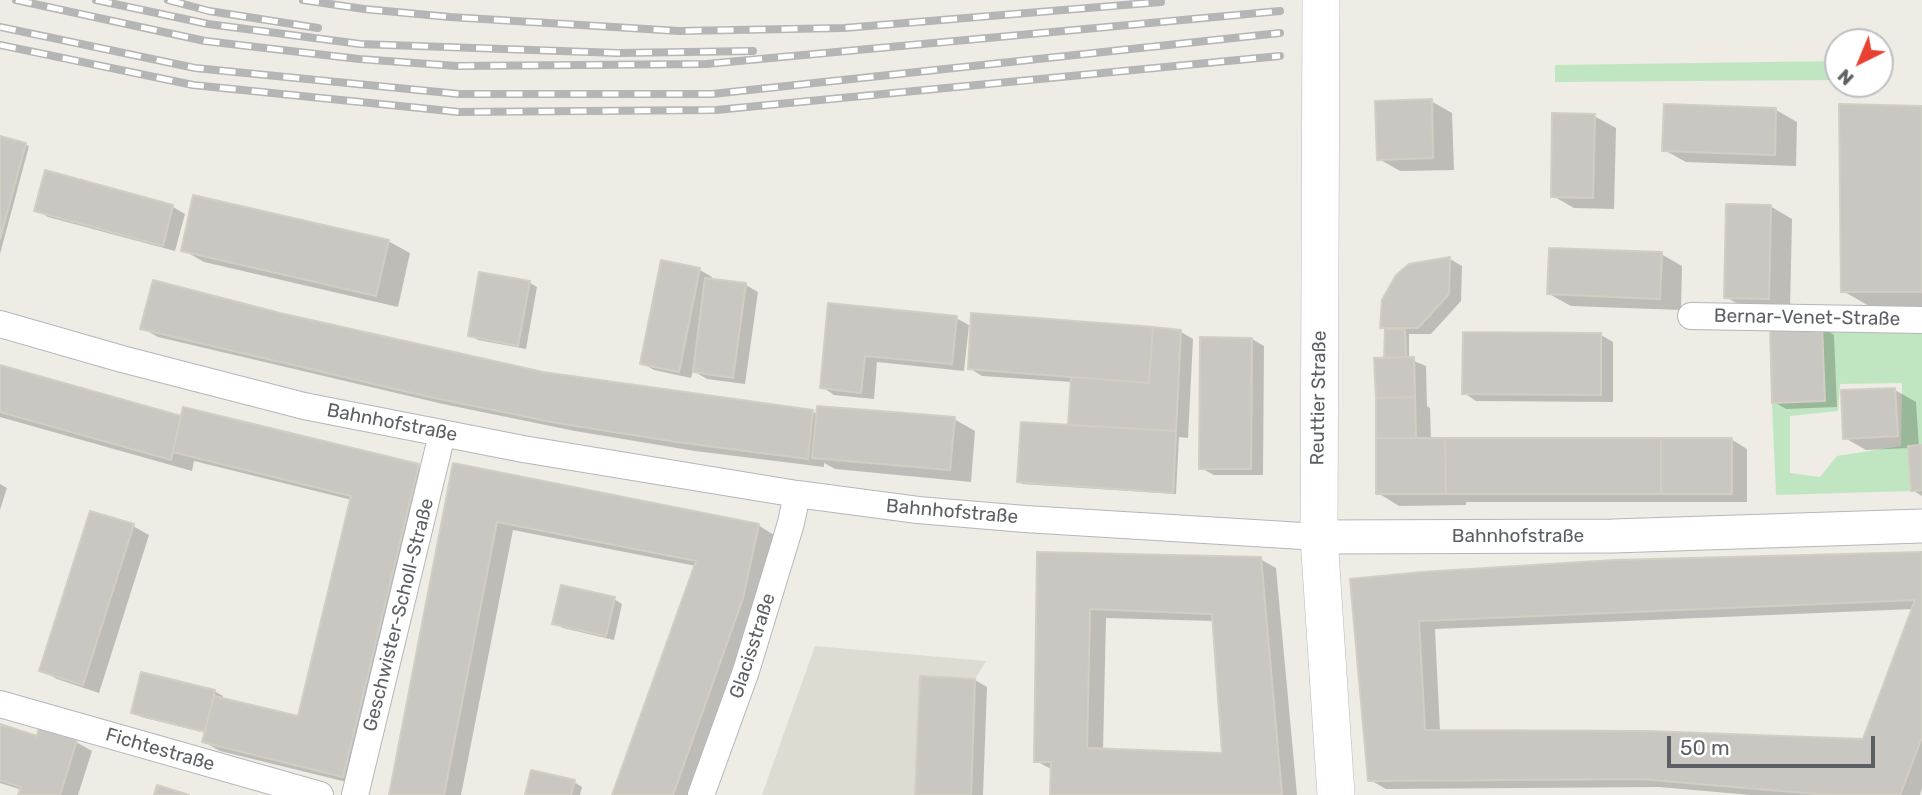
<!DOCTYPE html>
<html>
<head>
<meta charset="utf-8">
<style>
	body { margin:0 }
	#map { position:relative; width:1922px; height:795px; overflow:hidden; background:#eeece4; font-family:Rubik,sans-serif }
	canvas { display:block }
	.north { position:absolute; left:1824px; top:28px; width:70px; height:70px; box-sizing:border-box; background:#fff; border:2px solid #bebfc1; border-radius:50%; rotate:223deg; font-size:19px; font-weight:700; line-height:28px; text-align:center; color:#5c5f64 }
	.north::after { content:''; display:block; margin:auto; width:24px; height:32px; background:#e84130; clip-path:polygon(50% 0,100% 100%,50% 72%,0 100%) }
	.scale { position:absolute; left:1667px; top:736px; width:208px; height:32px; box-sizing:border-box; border:4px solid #5c5f64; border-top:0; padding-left:9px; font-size:21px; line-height:24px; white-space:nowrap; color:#5c5f64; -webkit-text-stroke:5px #fff; paint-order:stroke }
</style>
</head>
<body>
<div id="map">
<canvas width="1922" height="795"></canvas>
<div class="north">N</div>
<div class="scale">50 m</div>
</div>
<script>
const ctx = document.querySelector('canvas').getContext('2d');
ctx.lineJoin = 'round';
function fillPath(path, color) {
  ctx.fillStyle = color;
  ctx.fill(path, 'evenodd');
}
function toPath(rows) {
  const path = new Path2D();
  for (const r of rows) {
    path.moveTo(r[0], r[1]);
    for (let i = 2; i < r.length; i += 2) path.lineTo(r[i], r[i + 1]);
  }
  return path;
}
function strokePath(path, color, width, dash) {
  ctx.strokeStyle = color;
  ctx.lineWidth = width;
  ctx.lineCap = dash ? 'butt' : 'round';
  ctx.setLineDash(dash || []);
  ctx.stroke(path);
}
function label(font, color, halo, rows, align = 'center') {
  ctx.font = font + ' Rubik,sans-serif';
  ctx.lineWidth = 5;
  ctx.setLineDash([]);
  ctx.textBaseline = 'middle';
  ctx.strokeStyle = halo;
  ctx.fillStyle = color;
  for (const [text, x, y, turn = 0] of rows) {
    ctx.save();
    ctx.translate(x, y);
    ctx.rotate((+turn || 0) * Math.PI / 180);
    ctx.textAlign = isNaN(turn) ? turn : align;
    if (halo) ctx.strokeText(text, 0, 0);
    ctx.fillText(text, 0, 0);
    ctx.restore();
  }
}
fillPath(toPath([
	[815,646,986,661,975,679,971,795,762,795]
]), '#dedbd2');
fillPath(toPath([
	[1838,61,1838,80,1555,82,1555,65],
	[1822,326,1922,327,1922,445,1908,446,1911,491,1776,495,1772,403,1825,401],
	[1902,383,1901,446,1837,456,1820,477,1790,473,1790,416,1838,411,1840,384]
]), '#c0e6c1');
fillPath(toPath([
	[1431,101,1452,113,1454,170,1400,171,1379,159],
	[1922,108,1922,306,1869,306,1843,291],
	[1776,110,1797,122,1796,166,1686,162,1664,150],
	[1594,116,1616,128,1614,209,1574,208,1553,196],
	[0,138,29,146,0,254],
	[46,172,173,207,185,214,175,251,48,217,36,210],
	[1770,206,1792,219,1790,310,1747,309,1726,297],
	[388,241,410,253,398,307,204,262,183,250],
	[1661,254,1682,266,1681,310,1571,306,1549,294],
	[1450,259,1462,266,1461,301,1431,334,1409,334,1409,359,1426,366,1427,406,1430,408,1431,440,1731,439,1747,449,1747,502,1466,502,1466,505,1399,506,1378,493,1387,330,1382,327,1410,266],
	[662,262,700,270,712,277,712,280,746,285,758,292,745,384,707,379,693,371,691,378,654,370,642,363],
	[529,282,537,287,526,349,478,340,470,335],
	[830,305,956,318,969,325,964,371,877,362,874,399,834,395,822,387],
	[280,315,543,374,813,412,818,415,954,419,975,431,971,482,835,469,824,463,824,467,695,451,575,431,443,404,158,337,142,328],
	[1822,327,1834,335,1837,407,1786,409,1774,402],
	[1181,332,1193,339,1188,438,1179,437,1176,494,1022,484,1019,481,1070,427,1072,382,982,376,969,368],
	[1464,334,1601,335,1613,342,1613,402,1476,401,1464,393],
	[1252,339,1264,346,1263,475,1214,475,1201,468],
	[0,367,182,419,418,466,434,475,359,785,220,751,204,742,206,733,141,717,133,712,214,691,223,696,222,700,300,719,352,500,194,461,192,471,0,417],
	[1895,390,1916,402,1919,447,1922,447,1922,496,1912,490,1910,448,1866,450,1845,438],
	[455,465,758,525,774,535,759,608,692,795,614,795,696,566,513,530,461,795,391,795],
	[0,484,7,488,0,510],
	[133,526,149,535,99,693,57,679,41,670],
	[1038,554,1260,559,1276,568,1297,795,1054,795,1053,770,1036,761],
	[1106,618,1214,621,1224,755,1103,751],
	[1922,554,1922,788,1920,795,1751,795,1659,787,1386,789,1370,780,1352,581],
	[1914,609,1864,741,1440,732,1435,629],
	[614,599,622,604,614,640,563,628,554,623],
	[975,680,987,687,983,795,916,795],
	[0,726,38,738,76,742,92,751,78,795,20,795,22,790,0,783],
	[574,782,582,787,580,795,527,795]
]), '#0003');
const building = toPath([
	[1432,99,1433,158,1377,160,1375,101,1432,99],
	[1664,104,1776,108,1775,155,1662,151,1664,104],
	[1839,104,1922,106,1922,292,1841,292,1839,104],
	[1552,113,1595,114,1593,198,1551,197,1552,113],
	[0,136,26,143,0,239,0,136],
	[45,170,173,205,163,246,34,211,45,170],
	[193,195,389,240,376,296,181,251,193,195],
	[1726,204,1771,205,1769,299,1724,298,1726,204],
	[1549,248,1662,252,1660,299,1547,294,1549,248],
	[1450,257,1449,294,1418,328,1380,328,1382,300,1396,275,1409,264,1450,257],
	[661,260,700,268,679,372,640,364,661,260],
	[479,272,530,281,518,346,468,336,479,272],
	[705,278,746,283,733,378,693,372,705,278],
	[153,280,280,313,543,372,813,410,808,459,677,442,557,423,425,396,140,329,153,280],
	[828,303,957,316,952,364,865,356,861,393,820,388,828,303],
	[971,313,1153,327,1149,383,968,369,971,313],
	[1822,326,1825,401,1772,403,1770,327,1822,326],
	[1153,327,1181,330,1176,431,1068,425,1071,377,1149,383,1153,327],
	[1385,329,1405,329,1406,357,1384,358,1385,329],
	[1463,332,1601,333,1601,395,1462,394,1463,332],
	[1200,337,1252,338,1251,469,1199,469,1200,337],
	[1414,357,1415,397,1376,398,1374,358,1414,357],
	[0,365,181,416,171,460,0,412,0,365],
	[1895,388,1898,436,1843,439,1841,390,1895,388],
	[1415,397,1416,438,1376,438,1376,398,1415,397],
	[817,406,955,417,950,470,812,458,817,406],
	[183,407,419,464,343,777,202,742,214,696,298,716,351,496,173,452,183,407],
	[1021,422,1176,431,1173,493,1017,482,1021,422],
	[1376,438,1445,438,1446,494,1376,494,1376,438],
	[1445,438,1661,438,1661,494,1446,494,1445,438],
	[1661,438,1732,438,1732,494,1661,494,1661,438],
	[1922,445,1922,490,1911,491,1908,446,1922,445],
	[453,463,759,524,743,598,673,795,612,795,696,561,497,522,444,795,389,795,453,463],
	[90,511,134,524,83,685,39,671,90,511],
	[1037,552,1261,557,1282,795,1050,795,1051,762,1034,762,1037,552],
	[1090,609,1212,614,1222,753,1087,748,1090,609],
	[1922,552,1922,737,1900,795,1828,795,1641,779,1368,781,1350,579,1422,572,1614,560,1922,552],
	[1915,600,1863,739,1648,731,1425,730,1419,621,1915,600],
	[561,585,615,597,606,636,552,624,561,585],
	[141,672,215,690,205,732,131,713,141,672],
	[920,676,975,679,971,795,915,795,920,676],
	[0,724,37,736,39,728,77,740,60,795,18,795,21,787,0,780,0,724],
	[531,770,575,780,571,795,525,795,531,770],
	[157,785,189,795,154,795,157,785]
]);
fillPath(building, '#cac6c1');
strokePath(building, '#d3cec2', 2);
const minor = toPath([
	[1691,316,1922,320],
	[0,324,122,359,304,406,523,449,797,494,918,510,1025,519,1319,537],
	[0,704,320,795],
	[355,795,442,434],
	[701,795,746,671,791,523,797,494]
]);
const tertiary = toPath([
	[1319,537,1613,536,1922,526]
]);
const secondary = toPath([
	[1321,0,1319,537,1336,795]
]);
strokePath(minor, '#b4b6bb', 28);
strokePath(tertiary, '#b4b6bb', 35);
strokePath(secondary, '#b5b8be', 38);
strokePath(minor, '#fff', 26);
strokePath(tertiary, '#fff', 33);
strokePath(secondary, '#fff', 37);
const rail = toPath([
	[16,0,205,41,359,59,457,66,706,64,1280,11],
	[96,0,208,24,360,44,618,53,753,51],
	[168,0,209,11,318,28],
	[303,0,364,9,450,17,679,31,844,28,1161,2],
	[0,27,195,68,459,94,712,94,1280,33],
	[0,45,193,85,459,112,716,110,1280,56]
]);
strokePath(rail, '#b4b5b5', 8);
strokePath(rail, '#fff', 5, [16]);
label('19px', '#5c5f64', '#fff', [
	["Bernar-Venet-Straße",1807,318,1],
	["Reuttier Straße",1319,398,-89],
	["Bahnhofstraße",392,423,11],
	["Bahnhofstraße",952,512,5],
	["Bahnhofstraße",1518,537],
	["Geschwister-Scholl-Straße",399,615,-76],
	["Glacisstraße",753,646,-72],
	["Fichtestraße",160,750,16]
]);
</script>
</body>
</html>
